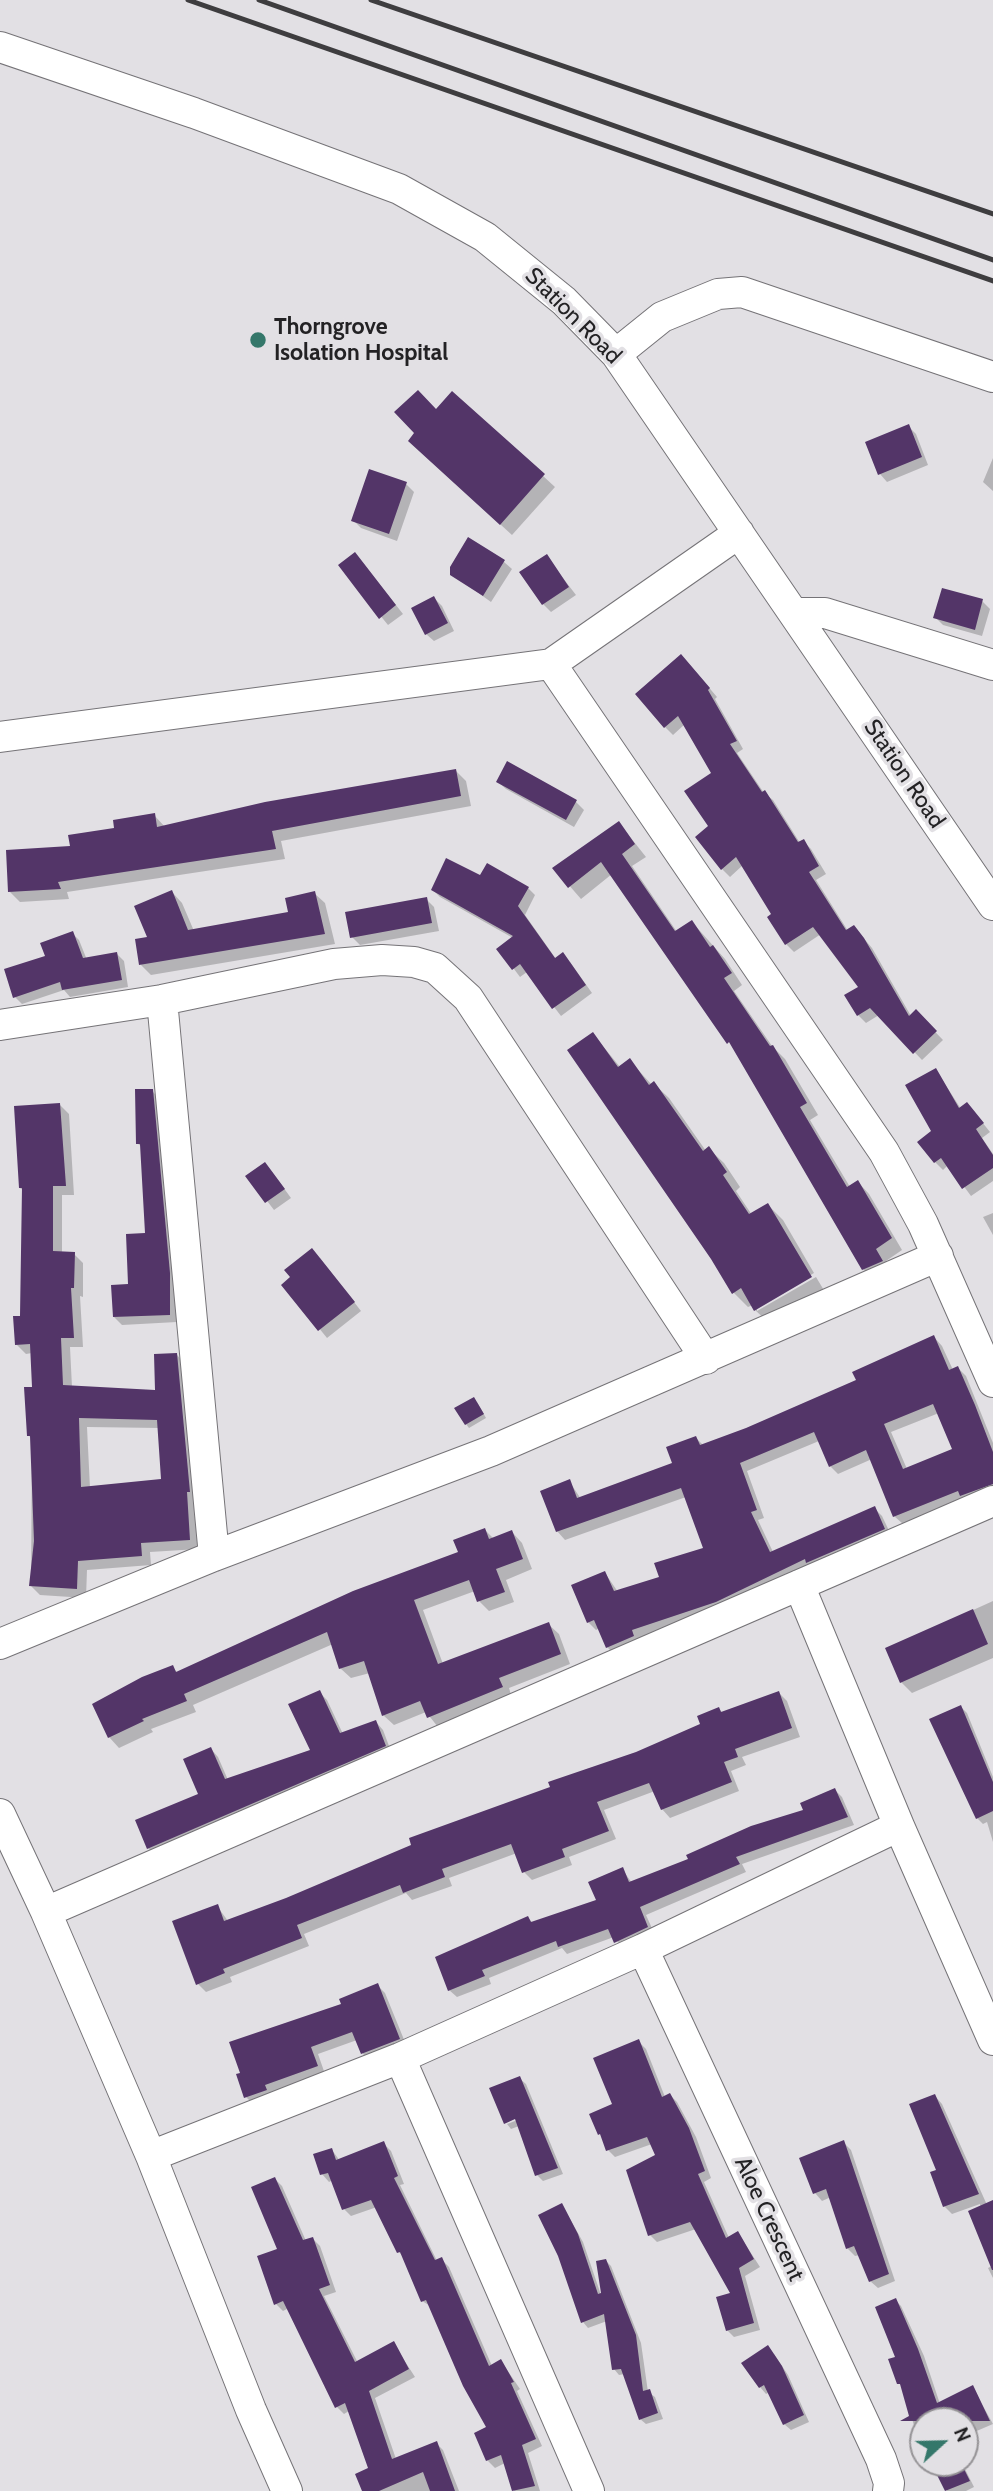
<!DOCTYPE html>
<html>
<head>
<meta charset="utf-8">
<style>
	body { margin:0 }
	#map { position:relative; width:993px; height:2491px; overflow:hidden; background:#e2e0e4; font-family:Cabin,sans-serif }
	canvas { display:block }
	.north { position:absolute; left:909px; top:2407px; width:70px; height:70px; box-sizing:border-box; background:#e2e0e4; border:2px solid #969497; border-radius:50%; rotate:68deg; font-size:19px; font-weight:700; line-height:28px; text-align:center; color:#232224 }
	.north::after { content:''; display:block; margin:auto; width:24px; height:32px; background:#34776a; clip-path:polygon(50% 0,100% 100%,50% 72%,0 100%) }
</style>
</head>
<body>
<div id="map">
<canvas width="993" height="2491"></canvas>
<div class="north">N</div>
</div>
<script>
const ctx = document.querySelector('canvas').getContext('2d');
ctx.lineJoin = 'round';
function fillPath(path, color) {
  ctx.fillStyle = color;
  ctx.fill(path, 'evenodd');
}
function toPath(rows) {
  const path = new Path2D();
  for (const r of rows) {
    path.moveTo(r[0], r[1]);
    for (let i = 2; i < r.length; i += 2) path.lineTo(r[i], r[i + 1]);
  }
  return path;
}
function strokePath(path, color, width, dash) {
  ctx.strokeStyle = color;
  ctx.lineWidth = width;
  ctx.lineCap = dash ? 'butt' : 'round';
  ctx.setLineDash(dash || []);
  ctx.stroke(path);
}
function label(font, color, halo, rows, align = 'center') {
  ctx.font = font + ' Cabin,sans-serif';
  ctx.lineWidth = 7;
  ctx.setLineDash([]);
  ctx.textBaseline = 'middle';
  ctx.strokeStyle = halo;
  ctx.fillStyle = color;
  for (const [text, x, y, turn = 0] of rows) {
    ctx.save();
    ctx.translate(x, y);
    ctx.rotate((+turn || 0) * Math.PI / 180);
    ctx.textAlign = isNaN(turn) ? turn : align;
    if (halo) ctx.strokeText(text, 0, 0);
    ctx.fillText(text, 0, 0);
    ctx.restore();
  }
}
fillPath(toPath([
	[453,393,555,487,512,535,421,452,436,411],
	[908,426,916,434,928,465,887,482,880,474],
	[993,458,993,491,983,482],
	[406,484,414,492,397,541,361,528,353,520],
	[546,556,576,595,551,612,543,604],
	[362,562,403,614,388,625,340,566],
	[504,562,512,569,491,602,452,574],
	[434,598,442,606,454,631,434,641,426,634],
	[982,601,990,609,982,636,943,625,935,617],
	[689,664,717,697,715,699,743,749,737,753,764,793,773,800,800,843,803,841,811,849,826,874,816,880,848,931,861,935,872,948,911,1016,916,1012,943,1040,922,1060,879,1015,866,1023,858,1015,861,988,821,934,794,952,786,944,773,915,743,865,730,877,722,869,711,827,713,774,685,724,673,735,665,727],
	[456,771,466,781,471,806,281,841,285,859,67,892,69,899,20,902,10,892,72,847,154,815,165,827],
	[498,782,576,802,584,810,574,827,506,789],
	[619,823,646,857,632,866,677,932,692,922,725,959,742,985,734,991,772,1046,785,1059,818,1115,810,1120,850,1187,858,1182,869,1194,902,1250,886,1261,893,1273,875,1281,863,1269,735,1050,612,874,581,899,554,868],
	[481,878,528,888,535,895,525,915,556,959,570,962,592,993,561,1016,527,972,520,977,499,949,513,938,440,897,433,890],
	[172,892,182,903,194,931,290,914,314,893,325,903,335,944,151,975,141,965,149,938],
	[426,899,434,907,439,931,360,945,352,937],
	[72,933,79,940,87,960,117,954,124,961,128,987,70,997,64,990,22,1004,15,997,47,957],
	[593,1034,620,1067,630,1061,652,1085,654,1084,669,1098,706,1151,709,1149,724,1163,740,1187,736,1191,752,1215,768,1205,783,1220,814,1273,757,1307,757,1311,816,1277,825,1292,770,1324,755,1310,753,1305,748,1307,734,1293],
	[936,1070,961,1109,974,1112,990,1132,982,1138,993,1154,993,1181,971,1196,948,1165,943,1170,935,1162],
	[152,1091,160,1099,177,1322,122,1325,114,1317,130,1286,147,1235,142,1147,137,1143],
	[60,1105,69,1114,74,1195,62,1195,62,1253,74,1254,83,1263,83,1297,80,1296,83,1347,70,1347,72,1387,157,1391,177,1355,186,1365,199,1549,150,1552,151,1565,87,1570,86,1598,40,1595,31,1586,32,1438,29,1436,34,1388,32,1353,26,1354,16,1344,22,1317,24,1191,20,1188],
	[87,1427,159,1428,163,1481,90,1488],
	[272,1172,291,1198,274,1210,248,1176],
	[993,1213,993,1235,983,1217],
	[320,1258,361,1311,327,1338,284,1285],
	[934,1337,942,1346,953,1370,958,1368,966,1376,993,1443,993,1493,903,1524,894,1516,872,1459,838,1474,830,1466,819,1441,747,1471,764,1518,758,1520,773,1552,874,1508,882,1516,892,1537,725,1610,639,1638,641,1644,615,1655,607,1647,600,1628,596,1630,588,1622,605,1573,618,1592,661,1578,705,1549,686,1497,565,1540,557,1531,569,1481,581,1499,674,1464,696,1438,704,1446,747,1430,858,1381],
	[939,1413,955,1450,907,1469,891,1432],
	[477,1402,486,1418,469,1428,466,1424],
	[485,1530,494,1539,512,1532,522,1543,532,1569,506,1580,514,1602,489,1611,479,1601,475,1591,423,1610,443,1664,548,1624,559,1634,570,1664,509,1688,512,1698,438,1727,426,1712,394,1725,383,1715,370,1673,351,1678,340,1668,333,1644,193,1705,196,1712,151,1729,153,1732,119,1748,109,1737,172,1667,178,1673,460,1553],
	[993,1601,993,1658,912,1693,901,1682,887,1649],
	[319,1692,327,1700,343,1734,376,1722,383,1730,392,1754,156,1856,148,1848,201,1795,211,1749,218,1757,228,1780,313,1751],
	[779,1693,787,1701,800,1737,742,1757,746,1765,731,1771,739,1791,670,1818,662,1809,655,1791,604,1810,616,1839,569,1857,572,1865,532,1880,524,1872,517,1853,449,1878,452,1886,412,1900,406,1893,304,1934,309,1946,230,1977,232,1982,206,1992,198,1984,217,1906,228,1921,287,1900,637,1754,702,1725,719,1709,723,1713],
	[961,1707,967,1713,993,1777,993,1842,987,1822,983,1824,977,1818],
	[835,1790,842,1797,854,1825,742,1864,746,1872,646,1915,655,1935,623,1949,614,1937,567,1954,562,1948,489,1978,491,1984,457,1997,449,1990,528,1918,533,1923,598,1901,622,1869,632,1883,805,1811],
	[377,1985,385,1993,407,2047,370,2061,363,2054,357,2040,318,2054,325,2074,254,2105,246,2097,343,2005],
	[638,2041,646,2049,665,2097,670,2095,677,2102,696,2137,711,2178,704,2182,729,2238,738,2233,760,2267,745,2276,760,2330,734,2337,727,2330,733,2294,696,2229,657,2242,650,2235,657,2156,652,2144,615,2157,608,2150,614,2105],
	[519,2078,526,2084,563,2174,543,2181,537,2175,519,2126,511,2129,507,2124,523,2118,522,2115,506,2123,491,2089],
	[935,2096,942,2104,987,2205,993,2207,993,2278,988,2268,992,2266,980,2204,952,2214,944,2206,938,2171],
	[843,2142,851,2150,895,2281,878,2288,870,2281,860,2255,855,2256,847,2248,831,2197,822,2201,815,2193,801,2159],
	[383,2143,391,2151,404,2184,400,2185,437,2261,441,2259,449,2267,492,2366,501,2361,520,2389,517,2391,542,2446,528,2453,540,2491,514,2491,505,2463,495,2468,487,2460,488,2428,432,2307,422,2301,405,2258,399,2252,377,2207,351,2216,344,2209,333,2180,329,2182,322,2174,332,2150,340,2161],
	[275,2179,282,2186,306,2241,313,2239,320,2246,336,2292,324,2296,358,2363,393,2343,415,2377,375,2398,396,2459,436,2443,443,2450,459,2491,364,2491,370,2469,349,2411,344,2414,337,2407,289,2308,283,2311,276,2304,280,2250],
	[562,2205,583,2242,601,2295,605,2260,611,2266,641,2343,648,2392,655,2397,663,2419,646,2424,640,2419,625,2374,619,2375,614,2369,607,2321,588,2328,583,2322],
	[895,2300,901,2306,924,2356,940,2404,973,2388,993,2424,965,2436,965,2421,923,2421,923,2448,919,2443,903,2387,899,2383],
	[774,2354,788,2375,809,2422,791,2430,784,2424,770,2392,766,2394,760,2387],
	[933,2463,962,2463,974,2487,966,2491,947,2491]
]), '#0003');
fillPath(toPath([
	[418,390,436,409,452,391,545,474,500,525,408,441,414,433,394,412],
	[909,424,922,457,878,475,865,442],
	[369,469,407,482,389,534,351,521],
	[468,537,505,560,483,596,450,575,450,567],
	[355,552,396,605,379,619,338,565],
	[547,554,569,587,542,605,519,572],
	[942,588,983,599,975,630,933,618],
	[434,596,448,623,425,635,411,608],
	[681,654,710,688,708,690,737,741,730,744,762,792,765,790,798,842,804,839,819,866,809,872,846,930,854,925,864,938,909,1016,916,1009,937,1031,913,1054,870,1008,857,1016,844,995,858,987,813,927,785,945,767,917,771,914,736,857,721,870,695,837,708,826,684,791,711,773,678,716,664,728,635,694],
	[507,761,577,800,566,820,496,782],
	[456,769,461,796,272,831,276,849,58,882,61,889,8,892,6,850,70,846,68,835,114,828,113,820,155,813,157,827,265,802],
	[619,821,635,844,622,854,675,931,692,920,710,947,713,945,732,973,724,978,770,1046,773,1045,807,1103,800,1107,847,1187,858,1180,892,1238,876,1249,883,1261,862,1270,729,1042,727,1044,601,862,568,888,552,868],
	[446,858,480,875,487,863,529,887,518,906,555,958,563,952,586,985,552,1009,520,964,512,970,496,949,513,936,431,890],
	[172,890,188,930,288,912,285,898,315,891,325,934,139,965,135,939,147,937,134,906],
	[427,897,432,923,350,938,345,912],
	[73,931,83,958,117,952,122,980,62,990,60,982,13,998,4,969,45,956,40,943],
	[593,1032,618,1067,630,1058,649,1085,654,1081,703,1151,709,1146,727,1172,723,1175,749,1214,768,1203,812,1277,754,1311,741,1288,732,1294,711,1259,567,1050],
	[936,1068,959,1108,967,1102,984,1123,976,1129,993,1155,993,1168,962,1189,941,1158,934,1163,917,1142,931,1131,905,1085],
	[135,1089,153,1089,170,1273,170,1315,113,1317,111,1285,128,1284,126,1234,145,1233,140,1144,136,1144],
	[60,1103,66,1186,53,1186,53,1251,75,1252,74,1288,71,1288,74,1338,61,1338,63,1385,155,1390,154,1354,177,1353,190,1492,187,1492,190,1540,141,1543,142,1556,78,1561,77,1589,29,1586,34,1541,30,1436,27,1436,24,1387,32,1387,30,1344,15,1345,13,1316,20,1316,22,1188,19,1188,14,1106],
	[79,1418,157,1420,161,1479,81,1487],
	[265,1162,285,1189,265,1203,245,1176],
	[312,1248,355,1302,318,1331,281,1285,290,1277,284,1270],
	[934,1335,949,1370,958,1366,975,1405,993,1452,993,1484,960,1496,958,1491,893,1517,866,1450,829,1467,814,1432,740,1463,757,1510,751,1512,770,1552,875,1506,885,1529,806,1563,805,1559,716,1602,632,1630,634,1636,606,1648,594,1620,587,1623,571,1585,605,1571,614,1591,659,1577,654,1563,703,1548,681,1488,556,1532,540,1491,570,1479,577,1498,672,1463,666,1447,696,1436,700,1445,746,1428,856,1380,852,1372],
	[933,1404,952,1449,903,1469,884,1424],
	[474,1397,484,1414,465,1425,454,1408],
	[485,1528,489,1539,512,1530,523,1559,496,1569,505,1592,477,1602,469,1580,414,1600,438,1664,549,1622,561,1654,499,1678,503,1687,427,1718,420,1701,382,1716,364,1661,339,1669,327,1632,184,1694,187,1701,142,1719,144,1721,108,1738,92,1704,142,1677,173,1665,176,1672,353,1591,458,1552,453,1540],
	[973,1609,988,1644,900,1683,885,1648],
	[320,1690,340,1733,376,1720,386,1746,147,1849,135,1820,198,1794,183,1759,211,1747,225,1779,310,1750,288,1704],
	[779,1691,792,1728,735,1749,738,1757,724,1762,732,1782,661,1810,649,1783,597,1802,609,1831,562,1849,565,1857,522,1873,511,1844,442,1869,445,1877,403,1893,400,1885,297,1925,302,1938,223,1969,225,1973,196,1985,172,1921,218,1904,224,1921,286,1898,411,1845,409,1838,550,1787,548,1782,636,1752,700,1724,697,1716,719,1707,721,1712],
	[961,1705,993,1782,993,1811,976,1819,929,1719],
	[835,1788,848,1817,736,1857,740,1864,640,1907,648,1927,614,1943,608,1929,558,1947,556,1941,482,1970,485,1976,448,1991,435,1957,528,1916,531,1922,596,1900,588,1882,623,1867,629,1882,688,1859,686,1855,751,1826,803,1810,800,1803],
	[378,1983,400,2039,361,2054,352,2032,311,2047,318,2066,265,2085,267,2090,244,2098,236,2074,240,2073,229,2042,341,2004,339,1999],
	[639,2039,662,2097,670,2093,689,2128,705,2171,698,2174,726,2238,738,2231,754,2259,739,2268,754,2323,726,2331,716,2297,730,2293,690,2222,648,2236,626,2170,655,2155,647,2137,606,2151,600,2134,598,2135,589,2114,612,2104,593,2058],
	[520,2076,558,2168,535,2176,515,2119,504,2124,489,2088],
	[935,2094,979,2194,943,2207,930,2172,936,2170,909,2104],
	[844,2140,889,2274,869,2282,854,2246,846,2249,826,2189,813,2194,799,2158],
	[384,2141,398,2176,394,2178,435,2260,442,2257,489,2366,501,2359,514,2382,511,2383,536,2439,522,2445,535,2486,512,2491,501,2455,486,2461,474,2433,486,2427,463,2386,426,2300,421,2302,400,2252,397,2253,371,2200,342,2210,328,2173,320,2175,313,2154,332,2148,336,2160],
	[275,2177,303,2240,313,2237,330,2285,319,2289,355,2362,394,2341,409,2369,369,2391,392,2459,437,2441,455,2491,430,2491,423,2472,379,2491,362,2491,355,2474,368,2468,345,2403,335,2408,283,2301,274,2305,257,2256,277,2249,251,2187],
	[993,2200,993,2270,992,2270,968,2211],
	[562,2203,578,2234,598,2294,601,2293,596,2261,606,2259,636,2335,643,2391,650,2389,658,2413,639,2420,621,2369,612,2370,604,2314,581,2323,558,2256,538,2215],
	[896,2298,918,2349,937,2403,973,2385,990,2421,900,2421,909,2416,900,2384,897,2384,888,2359,895,2357,875,2307],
	[768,2345,782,2366,804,2415,783,2425,764,2385,759,2388,741,2363],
	[961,2463,970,2481,945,2491,937,2475]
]), '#533568');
const minor = toPath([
	[0,47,194,113,399,189,485,237,564,301,616,354,993,905],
	[616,354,662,317,718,294,742,292,993,377],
	[795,613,825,613,993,665],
	[551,664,884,1152,923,1224,993,1382],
	[0,737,551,664,739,533],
	[162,1000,214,1556],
	[0,1025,162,1000,334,964,382,960,414,962,435,968,468,998,706,1359],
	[799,1585,899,1826,993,2040],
	[0,1644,214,1556,491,1451,938,1256],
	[0,1814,46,1912,151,2156,251,2410,287,2491],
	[46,1912,993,1501],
	[643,1949,881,2459,889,2483,888,2491],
	[400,2058,589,2491],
	[151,2156,400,2058,643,1949,899,1826]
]);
strokePath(minor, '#757377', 32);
strokePath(minor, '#fff', 30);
strokePath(toPath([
	[188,0,993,281],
	[259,0,993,260],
	[371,0,993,214]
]), '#3e3d3f', 5);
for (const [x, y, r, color] of [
	[258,340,9,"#34776a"]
]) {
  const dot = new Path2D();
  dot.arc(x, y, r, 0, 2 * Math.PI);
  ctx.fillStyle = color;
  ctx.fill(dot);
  strokePath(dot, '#e2e0e4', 2.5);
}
label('23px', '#232224', '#e2e0e4', [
	["Station Road",573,316,45],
	["Station Road",904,774,56],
	["Aloe Crescent",769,2219,65]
]);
label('bold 23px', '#232224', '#e2e0e4', [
	["Thorngrove",274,327],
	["Isolation Hospital",274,353]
], 'left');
</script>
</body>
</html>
